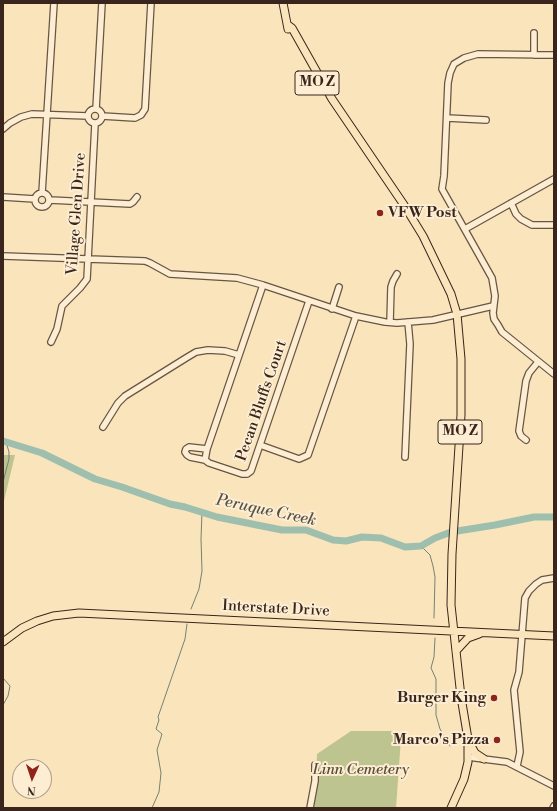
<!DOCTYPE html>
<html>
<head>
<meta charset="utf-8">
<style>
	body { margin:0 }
	#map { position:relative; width:557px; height:811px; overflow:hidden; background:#fae4bb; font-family:"Libre Bodoni",serif }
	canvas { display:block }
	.frame { position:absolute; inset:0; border:4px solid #39251b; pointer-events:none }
	.north { position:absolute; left:12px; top:759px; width:40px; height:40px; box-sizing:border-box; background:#fcedd3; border:1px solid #ae9d89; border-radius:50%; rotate:183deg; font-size:11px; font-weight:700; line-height:16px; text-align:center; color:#39251b }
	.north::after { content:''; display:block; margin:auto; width:14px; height:18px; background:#8f2418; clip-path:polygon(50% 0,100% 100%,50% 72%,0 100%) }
</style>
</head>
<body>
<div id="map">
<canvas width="557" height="811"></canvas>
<div class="frame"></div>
<div class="north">N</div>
</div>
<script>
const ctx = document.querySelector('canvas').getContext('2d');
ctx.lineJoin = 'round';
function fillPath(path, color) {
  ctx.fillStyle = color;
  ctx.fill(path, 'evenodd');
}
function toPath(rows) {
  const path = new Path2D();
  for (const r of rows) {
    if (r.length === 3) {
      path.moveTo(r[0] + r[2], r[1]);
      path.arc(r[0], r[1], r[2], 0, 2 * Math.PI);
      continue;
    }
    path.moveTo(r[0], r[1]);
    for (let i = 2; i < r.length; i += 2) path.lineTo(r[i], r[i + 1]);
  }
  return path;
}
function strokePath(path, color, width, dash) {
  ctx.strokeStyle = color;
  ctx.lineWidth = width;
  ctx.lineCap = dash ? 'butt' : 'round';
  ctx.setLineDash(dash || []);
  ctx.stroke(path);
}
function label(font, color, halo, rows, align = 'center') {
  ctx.font = font + ' "Libre Bodoni",serif';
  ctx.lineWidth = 4;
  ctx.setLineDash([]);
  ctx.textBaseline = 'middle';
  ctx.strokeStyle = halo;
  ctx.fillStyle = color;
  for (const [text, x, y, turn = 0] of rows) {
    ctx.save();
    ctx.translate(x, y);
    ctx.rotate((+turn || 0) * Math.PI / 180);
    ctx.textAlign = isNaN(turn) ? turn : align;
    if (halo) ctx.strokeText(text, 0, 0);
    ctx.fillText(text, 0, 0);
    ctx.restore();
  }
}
fillPath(toPath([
	[3,455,15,455,3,505],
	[351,731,394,731,398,732,401,738,396,808,312,808,316,786,317,754]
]), '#bec490');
strokePath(toPath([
	[3,482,9,459,9,452,6,442],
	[421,546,430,555,433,566,435,577,434,618],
	[191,609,199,589,202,571,201,539,202,512],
	[435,638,434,657,431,668,436,679,436,715,440,729,450,746],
	[3,678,10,686,8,696,3,705],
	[152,808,159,792,161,773,157,750,162,734,156,729,159,720,158,717,185,639,187,624]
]), '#768173', 1);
strokePath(toPath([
	[3,441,42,453,95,479,122,487,170,504,185,507,217,517,282,530,306,530,333,540,346,541,362,537,381,538,405,547,421,546,435,538,451,532,495,525,534,517,554,517]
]), '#9ebfae', 7);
const minor = toPath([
	[534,55,534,33],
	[554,55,478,54,464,58,454,64,450,73,448,83,444,176,442,189,492,278,495,296,493,313,494,319,498,325,502,332,554,374],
	[95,116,7],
	[96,109,102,3],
	[102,116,135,118,141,115,145,109,151,3],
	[447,118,486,120],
	[3,129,10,123,21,117,32,114,88,116],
	[42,200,7],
	[42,193,54,3],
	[3,197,35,199],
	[50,200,130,204,133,202,137,197],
	[511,203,516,214,521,219,532,225,554,225],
	[465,229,554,179],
	[3,256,145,261,150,263,170,274,237,278,263,285,356,316,385,322,397,323,433,320,493,306],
	[263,285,207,449,205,460,209,463,242,474,247,474,251,471,309,301],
	[332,309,339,287],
	[390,322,391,287,393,281,397,274],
	[51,342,57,329,62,306,80,288,87,279,95,124],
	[103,427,118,403,125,396,186,358,196,352,208,350,225,351,239,355],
	[526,440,521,436,519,431,526,381,529,373,538,362],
	[260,445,299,459,308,455,356,316],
	[405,457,410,344,408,322],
	[205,460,190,457,187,455,185,452,186,449,189,447,207,449],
	[468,757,507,762,554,786],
	[517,766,520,752,514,690,519,672,525,598,529,591,536,584,542,580,554,578],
	[310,808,315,781,315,765],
	[553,808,554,806]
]);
const major = toPath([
	[283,3,288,29],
	[288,25,292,28,332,99,404,205,423,236,451,294,457,314,461,359,461,415,452,554,451,605,461,697,468,739,468,762,464,779,451,808],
	[3,642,22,628,37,621,53,616,79,613,554,636],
	[456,651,468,638,479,634],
	[469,742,475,753,484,759]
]);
strokePath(minor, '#695543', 8);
strokePath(major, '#39251b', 9);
strokePath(minor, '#fcedd3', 5.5);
strokePath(major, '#fae4bb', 7);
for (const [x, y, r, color] of [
	[380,213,4,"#8f2418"],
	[494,698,4,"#8f2418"],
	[497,740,4,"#8f2418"]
]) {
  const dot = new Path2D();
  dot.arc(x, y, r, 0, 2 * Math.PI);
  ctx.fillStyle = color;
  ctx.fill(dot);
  strokePath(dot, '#fcedd3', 1.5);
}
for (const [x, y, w] of [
	[317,83,44],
	[460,432,44]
]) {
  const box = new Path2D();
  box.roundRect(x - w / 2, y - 12, w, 24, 3);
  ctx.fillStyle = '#fcedd3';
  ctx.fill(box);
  strokePath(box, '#39251b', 1);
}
label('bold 14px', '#39251b', null, [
	["MO Z",317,83],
	["MO Z",460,432]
]);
label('bold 15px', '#39251b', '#fcedd3', [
	["VFW Post",388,213,"left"],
	["Burger King",486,698],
	["Marco's Pizza",489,740]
], 'right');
label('15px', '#39251b', '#fcedd3', [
	["Village Glen Drive",77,214,-86],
	["Pecan Bluffs Court",262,401,-71],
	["Interstate Drive",276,609,3]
]);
label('italic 15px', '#5a4d38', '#fcedd3', [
	["Linn Cemetery",361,770]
]);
label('italic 16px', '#575347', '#fcedd3', [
	["Peruque Creek",266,511,12]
]);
</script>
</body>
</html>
